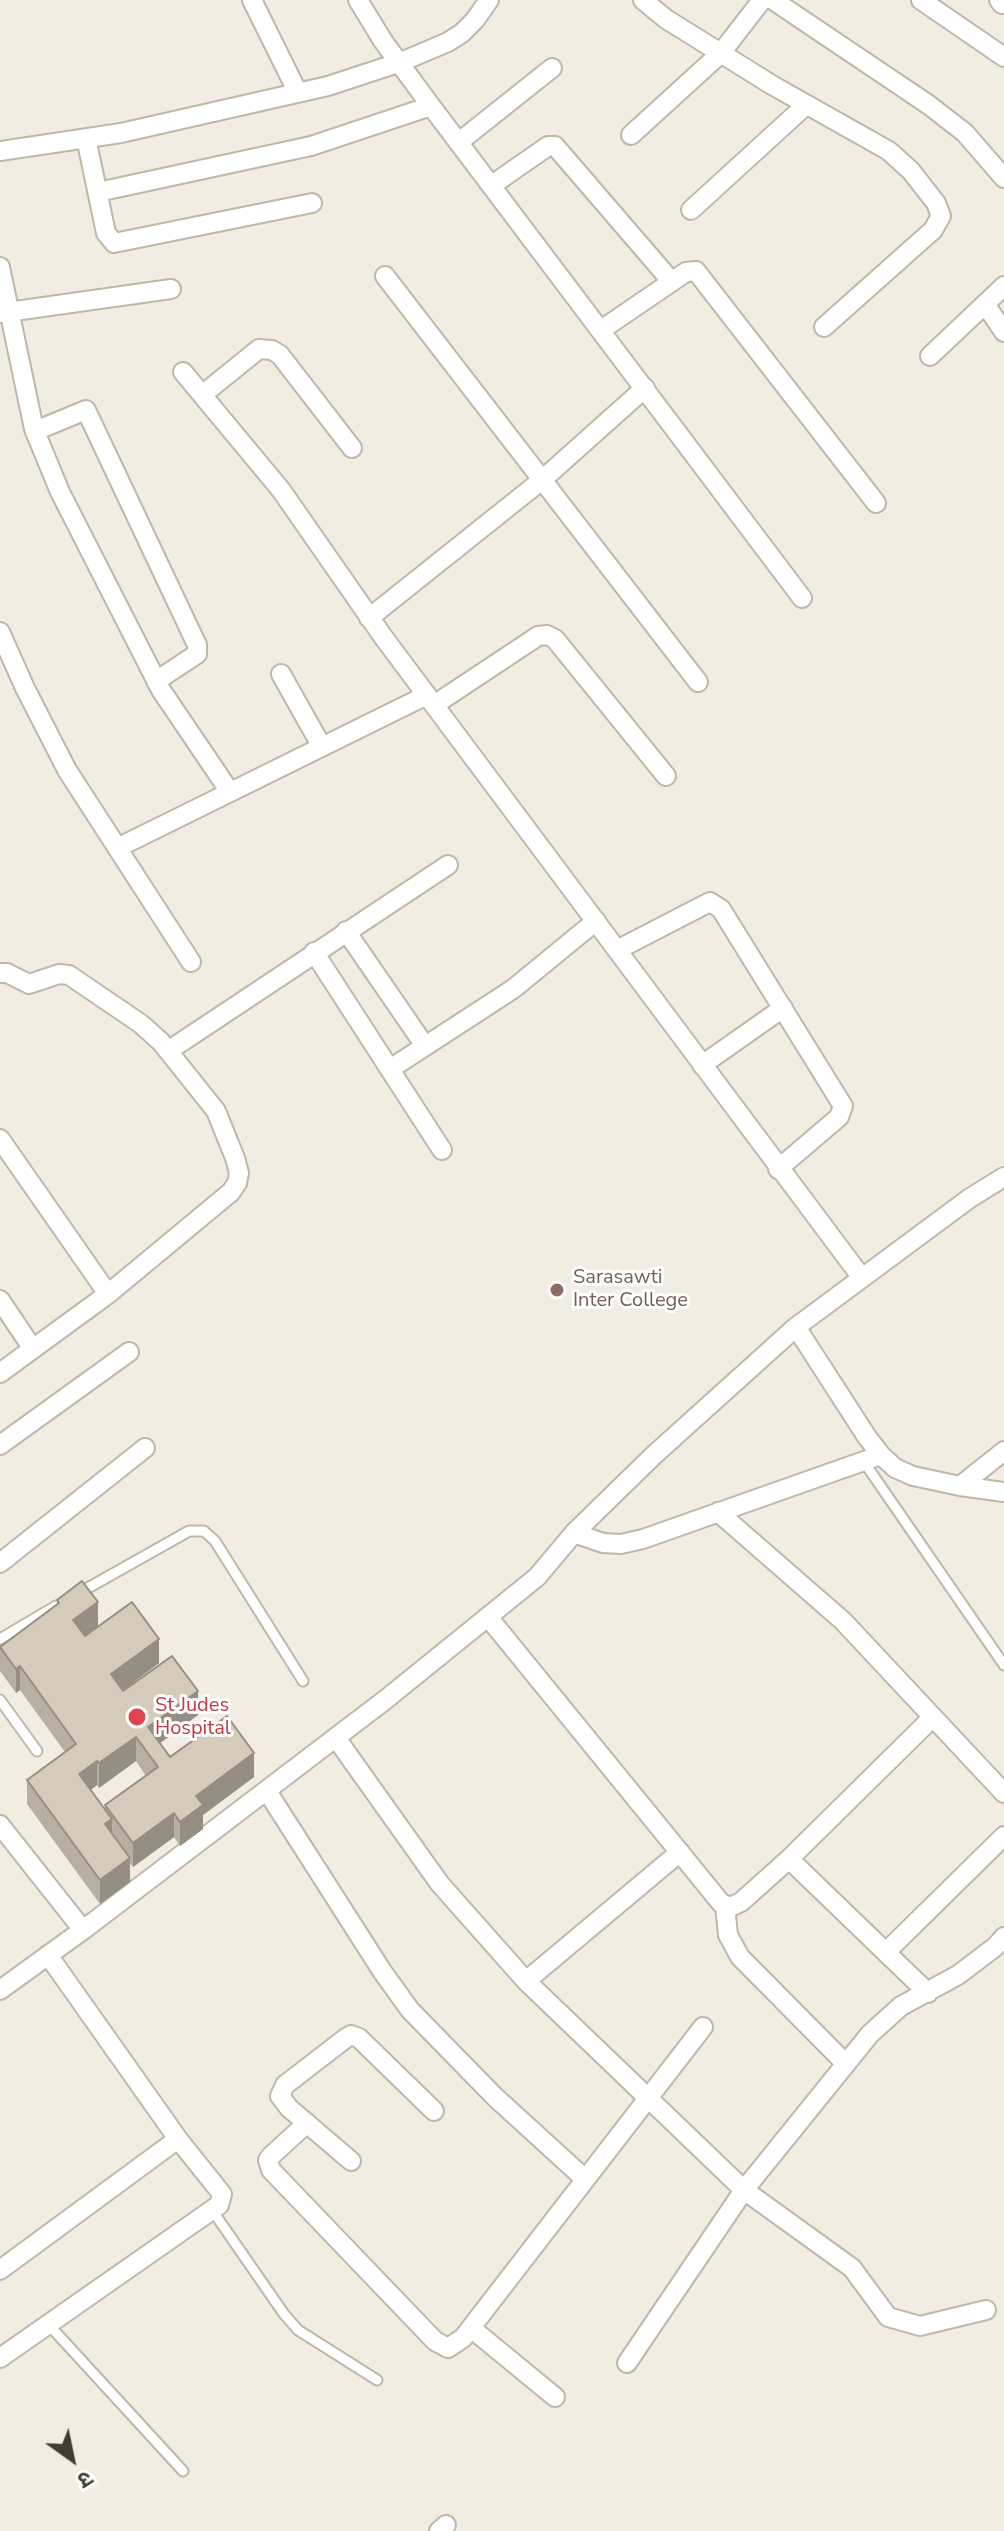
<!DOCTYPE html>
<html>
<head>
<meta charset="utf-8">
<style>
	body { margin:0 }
	#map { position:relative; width:1004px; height:2531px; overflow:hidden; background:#f1ede2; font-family:"Nunito Sans","Noto Sans Devanagari",sans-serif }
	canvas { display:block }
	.north { position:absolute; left:32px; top:2419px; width:80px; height:80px; -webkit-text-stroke:6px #fff; paint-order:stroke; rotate:147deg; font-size:22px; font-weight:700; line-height:32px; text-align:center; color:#423c33 }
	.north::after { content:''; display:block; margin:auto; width:28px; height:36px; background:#423c33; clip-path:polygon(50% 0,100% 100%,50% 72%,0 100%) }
</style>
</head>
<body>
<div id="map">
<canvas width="1004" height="2531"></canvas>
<div class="north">उ</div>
</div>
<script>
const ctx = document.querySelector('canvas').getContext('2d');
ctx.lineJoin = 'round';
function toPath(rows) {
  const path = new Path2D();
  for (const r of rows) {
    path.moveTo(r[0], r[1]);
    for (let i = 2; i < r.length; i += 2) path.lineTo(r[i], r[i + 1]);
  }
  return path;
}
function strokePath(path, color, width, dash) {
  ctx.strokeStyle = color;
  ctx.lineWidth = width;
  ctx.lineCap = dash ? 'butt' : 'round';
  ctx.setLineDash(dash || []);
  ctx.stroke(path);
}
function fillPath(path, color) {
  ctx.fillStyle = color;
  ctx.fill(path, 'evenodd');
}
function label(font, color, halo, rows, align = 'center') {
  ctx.font = font + ' "Nunito Sans",sans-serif';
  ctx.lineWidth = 6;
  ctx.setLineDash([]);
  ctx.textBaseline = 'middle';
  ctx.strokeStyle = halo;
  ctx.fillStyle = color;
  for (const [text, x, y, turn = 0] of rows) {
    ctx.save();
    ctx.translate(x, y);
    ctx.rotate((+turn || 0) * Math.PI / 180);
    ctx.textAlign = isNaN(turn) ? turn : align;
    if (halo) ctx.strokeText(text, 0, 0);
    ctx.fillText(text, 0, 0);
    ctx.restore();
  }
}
const lane = toPath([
	[864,1462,1004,1665],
	[79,1593,189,1531,204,1531,215,1541,303,1681],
	[0,1639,56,1606],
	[0,1700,37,1751],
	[212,2210,284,2314,298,2330,377,2380],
	[49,2325,183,2471]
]);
const street = toPath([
	[252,0,298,93],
	[358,0,383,41,431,106,802,598],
	[643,0,666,19,772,85,889,151,911,171,936,203,941,216,933,230,824,327],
	[773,0,929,105,965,133,1004,178],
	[921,0,1004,57],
	[999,0,1002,4],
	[631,135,721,53,762,0],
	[86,138,106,233,114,243,312,203],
	[459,142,552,68],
	[0,151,121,133,328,86,401,62,448,42,462,33,475,20,489,0],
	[492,185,548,146,555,146,672,282],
	[98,192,311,146,431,106],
	[691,210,806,105],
	[0,267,34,429,60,492,161,690,230,792],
	[385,276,698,682],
	[985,304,1004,332],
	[0,313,171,289],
	[601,330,686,272,696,271,876,503],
	[930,356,1004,286],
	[183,372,281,490,384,638,862,1278],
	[202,395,259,349,272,350,280,355,352,448],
	[35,431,86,410,197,645,197,654,156,681],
	[369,618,542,480,645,388],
	[0,632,25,688,67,770,191,962],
	[281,674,322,747],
	[434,705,538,636,547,635,555,639,666,776],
	[117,848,427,695],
	[346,931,425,1046],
	[617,950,704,905,710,902,721,909,843,1106,839,1117,778,1169],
	[314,952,442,1150],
	[0,973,7,973,29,984,59,974,69,975,141,1024,161,1042,216,1111,235,1158,239,1173,237,1183,231,1192,108,1294,0,1373],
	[168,1051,448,865],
	[702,1065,783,1008],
	[390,1069,513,989,596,921],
	[0,1139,108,1294],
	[0,1300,33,1349],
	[796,1327,867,1437,881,1455,895,1468,913,1476,960,1486,1004,1492],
	[0,1445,129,1352],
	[960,1486,1004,1451],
	[718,1512,843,1621,1004,1793],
	[574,1533,603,1543,621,1544,643,1539,881,1455],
	[0,1563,145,1448],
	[488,1617,721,1903,730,1907,741,1902,789,1859,932,1718],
	[336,1738,440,1884,526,1981,744,2190,852,2268,888,2317,920,2326,986,2310],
	[267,1791,382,1971,410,2010,495,2097,585,2179],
	[0,1825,83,1930,0,1990],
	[789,1859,928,1993],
	[725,1906,728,1935,740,1957,846,2064],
	[83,1930,385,1700,537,1577,574,1533,654,1455,796,1327,970,1198,1004,1177],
	[886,1952,1004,1836],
	[526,1981,680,1852],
	[307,2123,271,2156,268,2160,271,2170,435,2341,448,2348,463,2338,703,2027],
	[351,2161,289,2108,280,2096,285,2085,346,2038,351,2035,359,2038,434,2111],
	[0,2270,178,2139],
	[471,2328,555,2397],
	[0,2358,219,2205,222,2194,178,2139,48,1955],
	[627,2363,744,2190,870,2034,901,2006,958,1975,995,1947,1004,1937],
	[439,2531,446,2525]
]);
strokePath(lane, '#bfb7a8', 13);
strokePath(street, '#bfb7a8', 22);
strokePath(lane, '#fff', 9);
strokePath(street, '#fff', 18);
fillPath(toPath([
	[57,1600,98,1626,159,1663,123,1690,198,1715,160,1743,170,1757,254,1777,203,1815,203,1829,180,1846,174,1837,133,1867,130,1863,130,1882,100,1904,27,1804,27,1780,65,1752,20,1690,16,1693,0,1671,0,1646,57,1605],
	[136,1761,146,1776,105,1805,105,1810,91,1790,97,1785,99,1788]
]), '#b7afa1');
fillPath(toPath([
	[98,1602,98,1626,73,1644,73,1620],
	[159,1639,159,1663,111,1699,111,1674],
	[20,1666,20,1690,16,1693,16,1669],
	[198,1691,198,1715,148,1752,148,1727],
	[136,1737,136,1761,99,1788,99,1763],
	[254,1753,254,1777,203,1815,203,1829,180,1846,180,1822,196,1796],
	[97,1761,97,1785,79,1799,79,1774],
	[174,1813,174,1837,133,1867,133,1843],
	[112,1819,112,1843,105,1824],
	[130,1858,130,1882,100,1904,100,1880]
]), '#958e83');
const building = toPath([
	[82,1581,98,1602,73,1620,85,1636,132,1602,159,1639,111,1674,123,1691,172,1656,198,1691,148,1727,170,1757,227,1716,254,1753,196,1796,203,1805,180,1822,174,1813,133,1843,105,1805,158,1767,136,1737,99,1763,97,1761,79,1774,112,1819,105,1824,130,1858,100,1880,27,1780,76,1744,20,1666,16,1669,0,1647,59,1603,57,1600,82,1581]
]);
fillPath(building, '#d5cbbb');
strokePath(building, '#958e83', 2);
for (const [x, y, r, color] of [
	[557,1290,8,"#8d6e63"],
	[137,1717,10,"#e0444e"]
]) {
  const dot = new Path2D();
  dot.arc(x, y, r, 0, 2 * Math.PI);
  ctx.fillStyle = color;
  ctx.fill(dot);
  strokePath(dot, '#fff', 3);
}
label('20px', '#785e54', '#fff', [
	["Sarasawti",573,1278],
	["Inter College",573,1301]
], 'left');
label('20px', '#be3a42', '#fff', [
	["St Judes",155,1706],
	["Hospital",155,1729]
], 'left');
</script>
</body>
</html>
